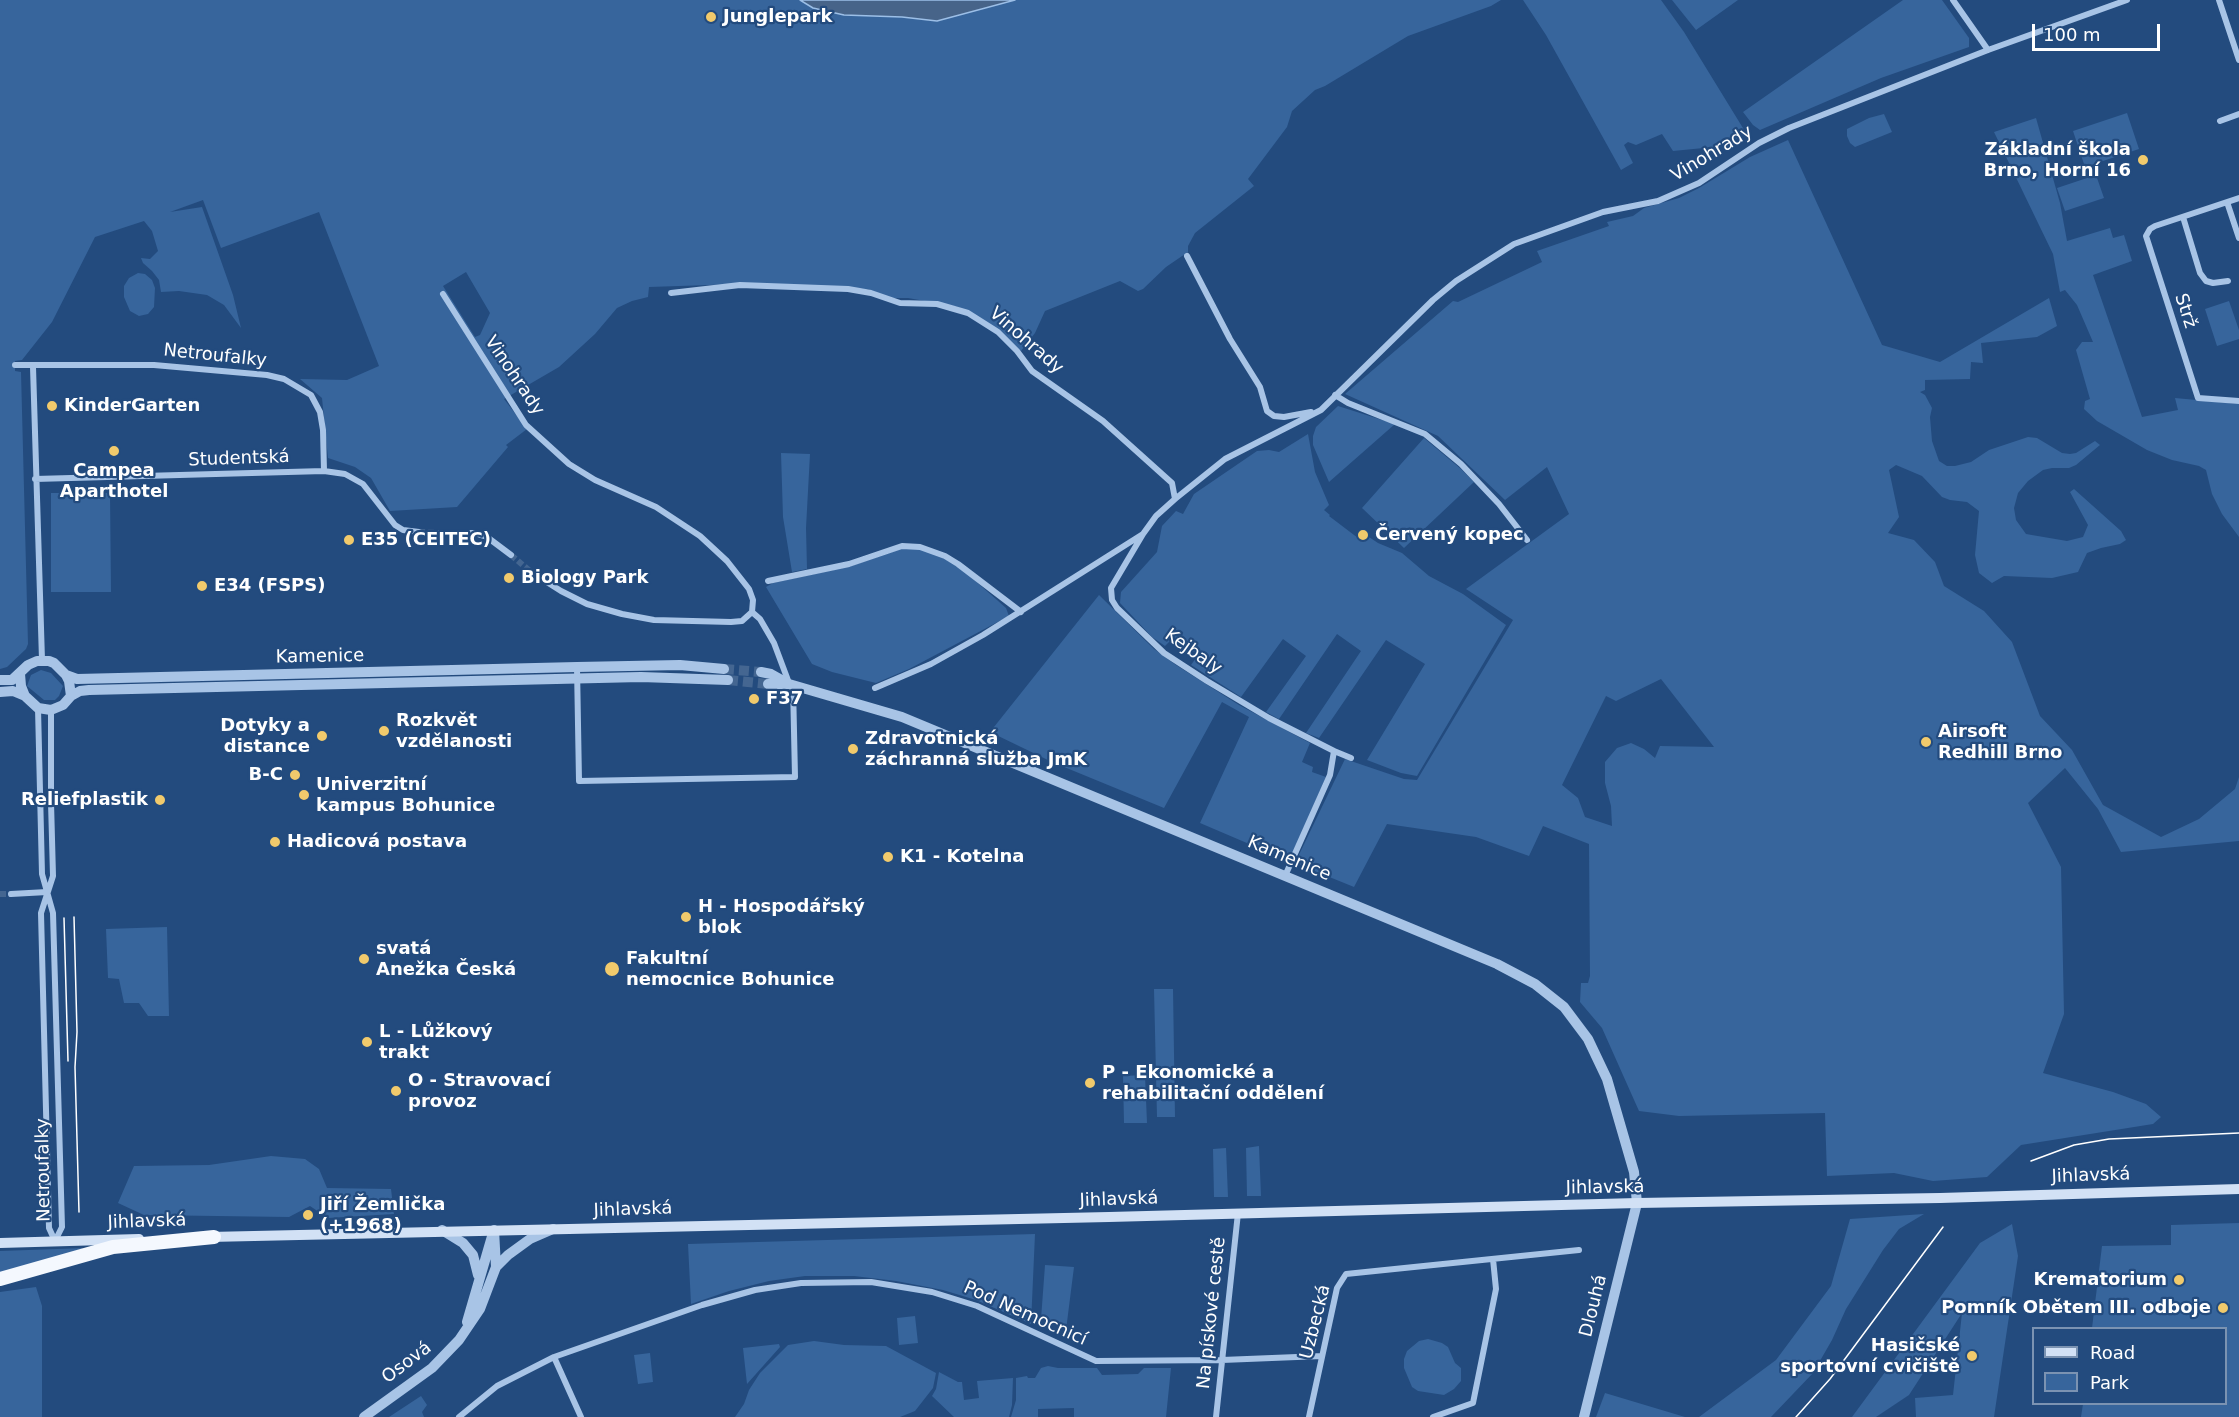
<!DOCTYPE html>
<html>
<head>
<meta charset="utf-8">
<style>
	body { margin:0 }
	#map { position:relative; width:2239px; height:1417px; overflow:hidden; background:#234b7e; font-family:"DejaVu Sans",sans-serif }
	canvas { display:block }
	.legend { position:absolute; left:2032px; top:1327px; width:195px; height:78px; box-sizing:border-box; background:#234b7e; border:2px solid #7b93b2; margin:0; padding:8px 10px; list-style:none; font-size:18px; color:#fff }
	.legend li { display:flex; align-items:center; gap:12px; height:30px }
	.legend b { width:30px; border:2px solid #7b93b2 }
	.scale { position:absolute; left:2032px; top:24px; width:128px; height:27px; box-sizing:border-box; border:3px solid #fff; border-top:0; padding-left:8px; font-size:18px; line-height:21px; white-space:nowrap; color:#fff; -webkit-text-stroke:4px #234b7e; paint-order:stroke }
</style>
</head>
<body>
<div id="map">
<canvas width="2239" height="1417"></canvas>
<ul class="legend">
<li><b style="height:8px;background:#d2e1f5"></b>Road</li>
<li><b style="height:16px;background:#37659c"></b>Park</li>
</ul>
<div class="scale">100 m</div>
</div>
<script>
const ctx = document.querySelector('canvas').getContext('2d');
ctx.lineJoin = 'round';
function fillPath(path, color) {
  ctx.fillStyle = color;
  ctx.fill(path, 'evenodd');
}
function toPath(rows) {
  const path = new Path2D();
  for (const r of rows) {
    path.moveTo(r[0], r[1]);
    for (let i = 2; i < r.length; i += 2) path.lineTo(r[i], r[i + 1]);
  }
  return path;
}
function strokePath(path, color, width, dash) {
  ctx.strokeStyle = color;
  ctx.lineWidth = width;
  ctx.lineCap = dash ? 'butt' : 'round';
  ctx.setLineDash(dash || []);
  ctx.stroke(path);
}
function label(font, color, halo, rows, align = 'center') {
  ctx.font = font + ' "DejaVu Sans",sans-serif';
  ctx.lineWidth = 4.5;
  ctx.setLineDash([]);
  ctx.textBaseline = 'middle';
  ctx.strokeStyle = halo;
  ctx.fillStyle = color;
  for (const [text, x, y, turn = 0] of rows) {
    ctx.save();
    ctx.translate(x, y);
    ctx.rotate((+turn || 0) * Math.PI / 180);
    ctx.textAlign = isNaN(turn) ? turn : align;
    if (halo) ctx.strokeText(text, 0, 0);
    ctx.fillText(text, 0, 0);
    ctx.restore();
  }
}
fillPath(toPath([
	[0,0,800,0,813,8,937,21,1015,0,1501,0,1491,6,1408,36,1325,86,1315,90,1292,111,1287,127,1248,179,1254,186,1195,233,1188,246,1188,252,1166,267,1143,289,1138,291,1120,281,1045,311,1035,333,1021,351,998,330,958,307,908,298,888,298,868,289,740,284,649,287,648,297,632,301,617,308,595,334,559,367,504,399,527,429,506,445,508,447,457,507,390,511,371,478,355,467,328,458,322,398,300,379,347,380,379,366,319,212,221,248,203,200,170,212,202,207,233,295,241,328,224,305,207,295,179,291,161,292,159,280,152,271,143,263,141,258,150,259,158,251,152,231,144,221,95,237,52,322,22,360,15,361,15,371,21,372,28,644,26,649,7,667,0,669],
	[466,272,490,313,480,335,475,337,443,286],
	[1523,0,1661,0,1684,32,1746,133,1724,146,1673,151,1662,134,1636,145,1628,142,1624,145,1633,163,1621,170,1546,35],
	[1672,0,1738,0,1696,30],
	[1903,0,1942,0,1969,38,1969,47,1881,78,1760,130,1753,125,1743,112],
	[2127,113,2139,149,2085,167,2073,131],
	[1884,114,1892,132,1855,147,1850,143,1847,136,1847,129,1869,118],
	[2036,118,2060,203,2067,241,2110,228,2113,238,2124,235,2132,261,2093,275,2142,417,2178,410,2175,398,2239,404,2239,537,2222,514,2212,494,2206,470,2199,466,2172,460,2147,450,2097,421,2084,409,2085,401,2090,399,2076,350,2082,342,2093,342,2077,305,2065,290,2060,292,2053,254,1994,132],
	[1788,140,1882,345,1940,362,2049,298,2057,326,2037,337,1981,343,1983,363,1971,362,1970,379,1925,380,1925,390,1920,392,1925,395,1932,408,1930,417,1932,441,1939,461,1947,466,1955,466,1971,462,1989,450,2028,437,2037,438,2062,453,2070,454,2076,453,2095,441,2100,445,2076,465,2069,468,2052,468,2043,470,2028,481,2018,493,2014,508,2016,520,2026,534,2067,541,2083,537,2088,525,2070,492,2074,489,2121,531,2126,540,2120,544,2101,548,2087,553,2078,572,2052,578,2004,576,1992,583,1979,573,1975,555,1979,511,1967,502,1950,500,1942,497,1922,476,1896,465,1889,470,1899,517,1888,533,1914,540,1935,562,1944,586,1984,611,2012,642,2040,716,2072,750,2103,805,2161,837,2199,819,2235,789,2239,777,2239,841,2121,852,2098,809,2065,768,2028,803,2061,867,2064,1014,2043,1073,2113,1092,2146,1104,2161,1117,2153,1124,2021,1145,1987,1177,1933,1181,1894,1173,1827,1176,1825,1113,1679,1116,1639,1111,1602,1028,1580,1002,1581,983,1588,983,1590,976,1589,844,1543,826,1529,856,1476,837,1387,824,1354,887,1295,863,1345,759,1404,779,1417,780,1513,620,1466,589,1569,514,1547,467,1505,500,1438,436,1345,394,1453,301,1458,302,1542,262,1537,251,1609,226,1607,222,1633,216,1644,208,1679,198,1699,188,1750,157],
	[1661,679,1714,747,1660,746,1655,758,1644,749,1631,743,1617,748,1605,762,1605,783,1611,806,1612,826,1585,817,1578,798,1562,785,1606,696,1616,701],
	[2096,175,2104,198,2065,211,2057,188],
	[138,273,145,274,152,280,155,288,154,307,148,314,139,316,130,311,124,297,124,286,129,278],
	[2229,301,2239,330,2239,339,2217,346,2205,309],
	[1338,406,1395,424,1329,482,1313,445,1313,436,1316,427],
	[1308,434,1315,472,1329,505,1324,510,1330,515,1329,516,1358,538,1368,539,1369,537,1378,543,1402,553,1429,576,1463,594,1506,625,1417,776,1401,773,1367,760,1425,664,1386,640,1319,738,1306,733,1361,651,1337,634,1279,719,1266,712,1306,656,1283,639,1241,697,1191,665,1198,655,1186,646,1184,648,1169,642,1165,646,1152,637,1120,603,1121,592,1157,552,1162,526,1176,511,1183,514,1194,494,1257,451,1269,450,1279,452],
	[1424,438,1461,469,1474,482,1404,548,1362,508],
	[781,453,810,454,806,528,807,569,792,572,783,517],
	[51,493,110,493,111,592,51,592],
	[903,548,920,549,942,557,962,569,1006,608,1009,616,909,669,876,683,832,672,812,664,766,587,773,583,851,566],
	[1099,595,1154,649,1176,665,1239,705,1310,743,1302,762,1313,767,1312,772,1326,777,1289,861,1200,823,1249,717,1222,702,1164,808,1052,762,990,732],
	[41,670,51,673,63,686,59,696,55,700,44,700,27,686,31,675],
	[167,927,169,1016,148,1016,139,1003,124,1003,119,979,108,978,106,929],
	[1154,989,1173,989,1175,1117,1157,1117],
	[1145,1075,1147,1123,1124,1123,1123,1076],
	[1259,1146,1261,1196,1247,1196,1246,1148],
	[1226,1148,1228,1197,1214,1197,1213,1149],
	[271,1156,305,1159,319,1169,327,1188,391,1189,394,1214,328,1218,310,1206,289,1217,144,1215,118,1203,134,1166,209,1165],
	[1924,1214,1899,1229,1883,1250,1846,1309,1832,1340,1813,1373,1771,1417,1699,1417,1776,1360,1831,1286,1850,1219],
	[2239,1223,2239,1417,2081,1417,2083,1404,2226,1404,2226,1328,2092,1328,2102,1246,2171,1245,2171,1225],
	[2012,1224,2018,1256,1994,1417,1916,1417,1915,1398,1953,1395,1962,1313,1909,1395,1876,1417,1852,1417,1980,1243],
	[1035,1234,1031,1324,976,1300,943,1290,896,1281,854,1276,805,1276,769,1281,729,1291,691,1304,688,1244],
	[85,1248,0,1274,0,1251],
	[1045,1265,1074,1267,1066,1330,1041,1319],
	[36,1287,42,1306,42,1417,0,1417,0,1292],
	[915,1316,918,1343,899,1345,897,1318],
	[1428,1339,1442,1343,1448,1347,1455,1363,1461,1368,1461,1381,1454,1389,1444,1395,1418,1391,1412,1387,1404,1368,1404,1359,1407,1351,1419,1341],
	[814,1341,844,1345,886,1346,936,1373,933,1388,915,1411,900,1417,735,1417,744,1404,749,1390,760,1373,788,1345],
	[779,1344,780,1347,747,1384,743,1348],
	[650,1353,653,1382,638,1384,634,1355],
	[1048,1366,1058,1368,1097,1368,1102,1375,1138,1374,1144,1368,1171,1368,1166,1417,1074,1417,1074,1408,1038,1409,1038,1417,1011,1417,1016,1400,1016,1378,1027,1376,1028,1378,1035,1378,1041,1368],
	[939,1372,958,1382,962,1382,964,1400,979,1398,977,1381,1013,1378,1012,1405,1009,1417,954,1417,932,1396,936,1389],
	[1605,1393,1685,1417,1596,1417],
	[421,1396,427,1405,422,1412,424,1417,389,1417]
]), '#37659c');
const water = toPath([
	[800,0,1015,0,937,21,902,17,844,15,813,8,800,0]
]);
fillPath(water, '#476489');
strokePath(water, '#9cbfe7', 1.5);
strokePath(toPath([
	[419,532,439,533],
	[511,555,531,572],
	[0,894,11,894]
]), '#446691', 6, [6, 3]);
strokePath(toPath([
	[724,669,761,672],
	[728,680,768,684]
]), '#446691', 10, [10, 5]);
strokePath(toPath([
	[1953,0,1988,50],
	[2219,0,2239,60],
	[2220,121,2239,114],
	[2239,198,2155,226,2150,229,2146,236,2198,398,2239,401],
	[2227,202,2239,238],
	[2183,217,2200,273,2206,281,2213,283,2228,281],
	[1187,256,1230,339,1260,387,1267,411,1274,416,1284,417,1311,412],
	[671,293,740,285,848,289,871,293,900,303,937,304,968,313,998,332,1017,351,1032,371,1103,421,1172,483,1175,499],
	[443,294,526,425,569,464,595,480,656,507,700,536,727,561,749,589,753,600,752,612],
	[15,365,154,365,267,375,284,379,311,395,320,412,323,430,324,471],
	[33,367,42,660],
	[1335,395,1348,403,1425,434,1461,464,1499,504,1527,540],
	[35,479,324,471,345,474,363,484,395,525,403,530,419,532],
	[439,533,474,533,487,537,511,555],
	[1143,534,1111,588,1112,600,1117,608,1164,653,1207,681,1269,718,1334,751,1330,775,1285,876],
	[531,572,561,591,587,604,622,614,654,620,731,622,742,621,752,612],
	[768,581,849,564,902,546,920,547,945,556,958,564,1021,612],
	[752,612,760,619,774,643,789,683],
	[577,667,579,781,795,777,793,685],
	[875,688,931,664,983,635,1143,534,1156,516,1175,499,1225,459,1321,410,1433,300,1456,281,1514,244,1603,212,1658,201,1699,183,1759,143,1789,128,1988,50,2127,0],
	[38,708,42,874,53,913,62,1227,55,1241],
	[51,710,51,802,53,876,41,913,49,1228,55,1241],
	[1334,751,1351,758],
	[11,894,47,892],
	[554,1357,581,1417],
	[459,1417,497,1386,554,1357,702,1305,755,1290,801,1283,871,1282,932,1292,977,1306,1096,1361,1222,1360,1322,1356],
	[1216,1417,1238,1213],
	[1309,1417,1337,1288,1346,1274,1579,1250],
	[1433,1417,1473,1403,1496,1289,1493,1259]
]), '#a8c4e6', 6);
strokePath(toPath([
	[761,672,771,674,789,684,902,717,1497,964,1535,984,1564,1007,1588,1039,1607,1079,1634,1172,1637,1203,1584,1417],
	[20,674,21,686,25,696,38,708,51,710,63,705,71,696,80,691,89,690,641,677,728,680],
	[66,675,77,679,577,667,680,665,724,669],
	[0,680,12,680,28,665,37,661,49,661,54,663,66,675,69,681,71,696],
	[768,684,788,684],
	[0,692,13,691,25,696],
	[442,1230,463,1243,473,1255,478,1275],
	[496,1267,508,1255,530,1239,553,1229],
	[467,1322,493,1233],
	[364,1417,432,1368,459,1340,480,1309,496,1267,494,1230]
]), '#a8c4e6', 10);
strokePath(toPath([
	[209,1237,1109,1217,1637,1203,1940,1198,2239,1189],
	[0,1243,139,1239]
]), '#d2e1f5', 10);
strokePath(toPath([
	[0,1279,113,1247,214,1237]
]), '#f4f8fe', 14);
strokePath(toPath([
	[74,917,77,1032,75,1067,79,1212],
	[64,918,68,1061],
	[2031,1161,2074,1145,2109,1139,2239,1133],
	[1796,1417,1830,1379,1943,1227]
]), '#fff', 1.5);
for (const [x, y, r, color] of [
	[711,17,6,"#f1ca6c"],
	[2143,160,6,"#f1ca6c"],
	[52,406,6,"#f1ca6c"],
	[114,451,6,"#f1ca6c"],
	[1363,535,6,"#f1ca6c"],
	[349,540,6,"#f1ca6c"],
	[509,578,6,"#f1ca6c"],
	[202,586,6,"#f1ca6c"],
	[754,699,6,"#f1ca6c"],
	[384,731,6,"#f1ca6c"],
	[322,736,6,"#f1ca6c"],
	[1926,742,6,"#f1ca6c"],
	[853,749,6,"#f1ca6c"],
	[295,775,6,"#f1ca6c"],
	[304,795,6,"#f1ca6c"],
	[160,800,6,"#f1ca6c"],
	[275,842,6,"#f1ca6c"],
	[888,857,6,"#f1ca6c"],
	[686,917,6,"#f1ca6c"],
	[364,959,6,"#f1ca6c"],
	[612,969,8,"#f1ca6c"],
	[367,1042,6,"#f1ca6c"],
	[1090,1083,6,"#f1ca6c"],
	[396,1091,6,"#f1ca6c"],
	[308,1215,6,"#f1ca6c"],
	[2179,1280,6,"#f1ca6c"],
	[2223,1308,6,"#f1ca6c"],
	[1972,1356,6,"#f1ca6c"]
]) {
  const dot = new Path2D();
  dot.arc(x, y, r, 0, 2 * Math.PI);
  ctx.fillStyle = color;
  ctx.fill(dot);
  strokePath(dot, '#234b7e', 2);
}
label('bold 18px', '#fff', '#234b7e', [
	["Junglepark",723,17],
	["Základní škola",2131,150,"right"],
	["Brno, Horní 16",2131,171,"right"],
	["KinderGarten",64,406],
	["Campea",114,471,"center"],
	["Aparthotel",114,492,"center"],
	["Červený kopec",1375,535],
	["E35 (CEITEC)",361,540],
	["Biology Park",521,578],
	["E34 (FSPS)",214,586],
	["F37",766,699],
	["Rozkvět",396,721],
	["vzdělanosti",396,742],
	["Dotyky a",310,726,"right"],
	["distance",310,747,"right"],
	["Airsoft",1938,732],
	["Redhill Brno",1938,753],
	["Zdravotnická",865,739],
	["záchranná služba JmK",865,760],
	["B-C",283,775,"right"],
	["Univerzitní",316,785],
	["kampus Bohunice",316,806],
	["Reliefplastik",148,800,"right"],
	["Hadicová postava",287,842],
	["K1 - Kotelna",900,857],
	["H - Hospodářský",698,907],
	["blok",698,928],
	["svatá",376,949],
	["Anežka Česká",376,970],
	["Fakultní",626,959],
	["nemocnice Bohunice",626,980],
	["L - Lůžkový",379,1032],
	["trakt",379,1053],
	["P - Ekonomické a",1102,1073],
	["rehabilitační oddělení",1102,1094],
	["O - Stravovací",408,1081],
	["provoz",408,1102],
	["Jiří Žemlička",320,1205],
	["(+1968)",320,1226],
	["Krematorium",2167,1280,"right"],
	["Pomník Obětem III. odboje",2211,1308,"right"],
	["Hasičské",1960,1346,"right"],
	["sportovní cvičiště",1960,1367,"right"]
], 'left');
label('18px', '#fff', '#234b7e', [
	["Vinohrady",1712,154,-31],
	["Strž",2185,311,72],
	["Vinohrady",1026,341,41],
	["Netroufalky",215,356,6],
	["Vinohrady",514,376,56],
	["Studentská",239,459,-2],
	["Kejbaly",1193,652,35],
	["Kamenice",320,657,-1],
	["Kamenice",1289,859,23],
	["Netroufalky",44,1170,-91],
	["Jihlavská",2091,1176,-2],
	["Jihlavská",1605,1188,-1],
	["Jihlavská",1119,1200,-2],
	["Jihlavská",633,1210,-2],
	["Jihlavská",147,1222,-2],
	["Dlouhá",1594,1306,-76],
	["Na pískové cestě",1212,1313,-84],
	["Pod Nemocnicí",1025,1314,24],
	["Uzbecká",1316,1322,-76],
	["Osová",407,1363,-37]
]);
</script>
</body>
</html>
